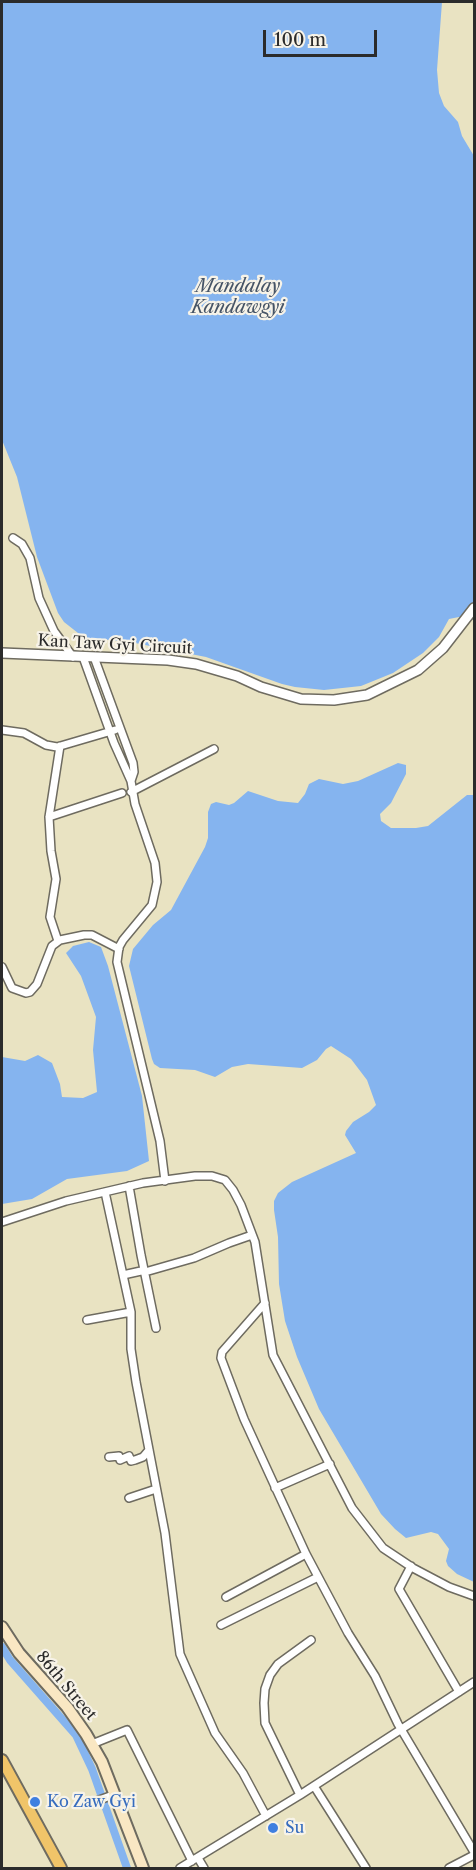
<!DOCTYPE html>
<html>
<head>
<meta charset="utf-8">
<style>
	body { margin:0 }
	#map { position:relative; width:476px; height:1870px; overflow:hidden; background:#e9e3c2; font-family:"Libre Caslon Text",serif }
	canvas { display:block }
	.frame { position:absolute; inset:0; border:3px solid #2b2b2b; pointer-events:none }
	.scale { position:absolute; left:263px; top:30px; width:114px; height:27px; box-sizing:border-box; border:3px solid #2b2b2b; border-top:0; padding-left:8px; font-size:18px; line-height:21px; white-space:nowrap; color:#2b2b2b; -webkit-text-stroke:4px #f7f3e8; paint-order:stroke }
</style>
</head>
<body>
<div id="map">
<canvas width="476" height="1870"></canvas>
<div class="frame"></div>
<div class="scale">100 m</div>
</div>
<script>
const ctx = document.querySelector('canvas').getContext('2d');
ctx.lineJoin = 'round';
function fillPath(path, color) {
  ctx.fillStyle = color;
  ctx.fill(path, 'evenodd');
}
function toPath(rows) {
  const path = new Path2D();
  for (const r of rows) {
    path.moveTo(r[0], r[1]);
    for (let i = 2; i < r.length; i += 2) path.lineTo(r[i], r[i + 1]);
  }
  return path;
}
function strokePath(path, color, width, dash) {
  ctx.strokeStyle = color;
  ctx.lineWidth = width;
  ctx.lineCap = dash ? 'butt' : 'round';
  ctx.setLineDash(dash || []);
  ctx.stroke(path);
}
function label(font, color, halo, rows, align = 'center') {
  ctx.font = font + ' "Libre Caslon Text",serif';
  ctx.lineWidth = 4.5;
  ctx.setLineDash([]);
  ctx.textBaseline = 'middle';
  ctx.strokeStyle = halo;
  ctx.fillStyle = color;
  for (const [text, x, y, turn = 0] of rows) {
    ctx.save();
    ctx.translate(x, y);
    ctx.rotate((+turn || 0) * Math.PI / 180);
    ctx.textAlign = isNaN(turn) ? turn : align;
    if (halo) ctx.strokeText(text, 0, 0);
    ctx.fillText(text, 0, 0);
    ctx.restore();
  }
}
fillPath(toPath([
	[2,2,442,2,437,70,439,93,444,106,458,122,462,136,474,156,474,620,459,617,449,619,439,637,423,653,393,673,361,686,324,690,295,687,282,684,206,657,130,642,88,638,78,633,64,622,58,613,37,557,17,477,2,440],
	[398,763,406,765,406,774,391,803,380,814,381,821,391,828,416,828,428,826,467,795,474,795,474,1582,457,1574,448,1566,446,1561,449,1549,438,1534,431,1532,406,1538,395,1529,381,1514,319,1409,297,1357,285,1321,279,1284,278,1237,274,1210,274,1201,278,1193,292,1182,356,1153,345,1135,346,1131,353,1122,369,1112,376,1105,367,1080,351,1059,331,1046,326,1049,317,1060,302,1068,248,1064,232,1067,215,1077,195,1070,160,1068,154,1064,152,1059,129,966,133,949,153,925,171,910,205,847,208,838,208,812,211,804,216,802,229,805,234,803,248,791,278,801,298,803,305,794,309,784,319,779,343,784,358,781],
	[89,942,101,947,108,966,142,1096,149,1161,127,1171,67,1179,32,1199,2,1204,2,1057,25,1061,38,1055,52,1063,60,1084,62,1097,83,1098,97,1092,93,1050,96,1017,81,976,66,953,73,946]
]), '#85b4ef');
strokePath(toPath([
	[2,1647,10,1660,76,1735,92,1769,127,1868]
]), '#85b4ef', 8);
const minor = toPath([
	[13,538,22,544,30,558,39,598,54,631,73,657],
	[83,657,114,743,131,781,135,804,155,863,157,882,152,905,123,940,119,947,117,962,160,1141,165,1181],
	[94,657,133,763,134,772,131,781],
	[2,730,24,733,46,745,57,747,115,730],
	[131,792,214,749],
	[49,817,122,793],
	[58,941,50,917,56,879,51,851,49,817,60,746],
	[2,967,12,988,26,993,30,992,37,984,52,946,60,940,84,935,92,935,119,949],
	[129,1186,141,1255,156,1328],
	[105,1192,131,1312,131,1349,136,1382,165,1533,180,1654,215,1733,243,1773,266,1816],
	[2,1222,66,1201,143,1183,195,1176,212,1176,225,1180,233,1190,241,1205,255,1242,273,1355,352,1508,383,1548,413,1568,449,1587,474,1596],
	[123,1275,141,1271,145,1272,194,1258,229,1243,252,1235],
	[265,1303,222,1352,221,1358,244,1419,306,1554,348,1633,375,1676,398,1724,474,1852],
	[87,1320,131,1312],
	[109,1457,119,1456,120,1460,129,1456,131,1461,135,1460,143,1457,149,1450],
	[275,1488,330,1464],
	[129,1498,156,1489],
	[411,1566,399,1589,459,1692],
	[226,1597,306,1554],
	[221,1625,318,1577],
	[92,1744,127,1730,192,1861],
	[314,1786,366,1868],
	[300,1795,265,1723,264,1703,265,1689,270,1675,278,1664,311,1640],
	[91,1803,113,1795],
	[198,1858,204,1868],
	[180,1868,300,1795,474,1682],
	[449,1868,474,1855]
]);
const tertiary = toPath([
	[2,653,168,660,196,664,237,676,261,687,301,699,334,700,367,695,418,670,443,648,474,608]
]);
const secondary = toPath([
	[2,1627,19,1653,67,1707,86,1734,102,1762,143,1868]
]);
const primary = toPath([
	[2,1760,61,1868]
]);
strokePath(minor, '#6e6b60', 10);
strokePath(tertiary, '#6e6b60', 12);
strokePath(secondary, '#6e6b60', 14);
strokePath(primary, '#6e6b60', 14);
strokePath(minor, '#fff', 7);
strokePath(tertiary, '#fff', 9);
strokePath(secondary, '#f9e7c3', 10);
strokePath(primary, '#f0c469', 10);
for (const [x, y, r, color] of [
	[35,1802,6,"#3f7fe0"],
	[273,1828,6,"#3f7fe0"]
]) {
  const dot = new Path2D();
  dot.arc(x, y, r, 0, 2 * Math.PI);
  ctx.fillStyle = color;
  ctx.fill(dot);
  strokePath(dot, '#f7f3e8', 2);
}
label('16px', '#2b2b2b', '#f7f3e8', [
	["Kan Taw Gyi Circuit",115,645,3],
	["86th Street",66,1686,50]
]);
label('16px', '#366cbe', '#f7f3e8', [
	["Ko Zaw Gyi",47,1802],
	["Su",285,1828]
], 'left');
label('italic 18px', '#465466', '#f7f3e8', [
	["Mandalay",238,287],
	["Kandawgyi",238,308]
]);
</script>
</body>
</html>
